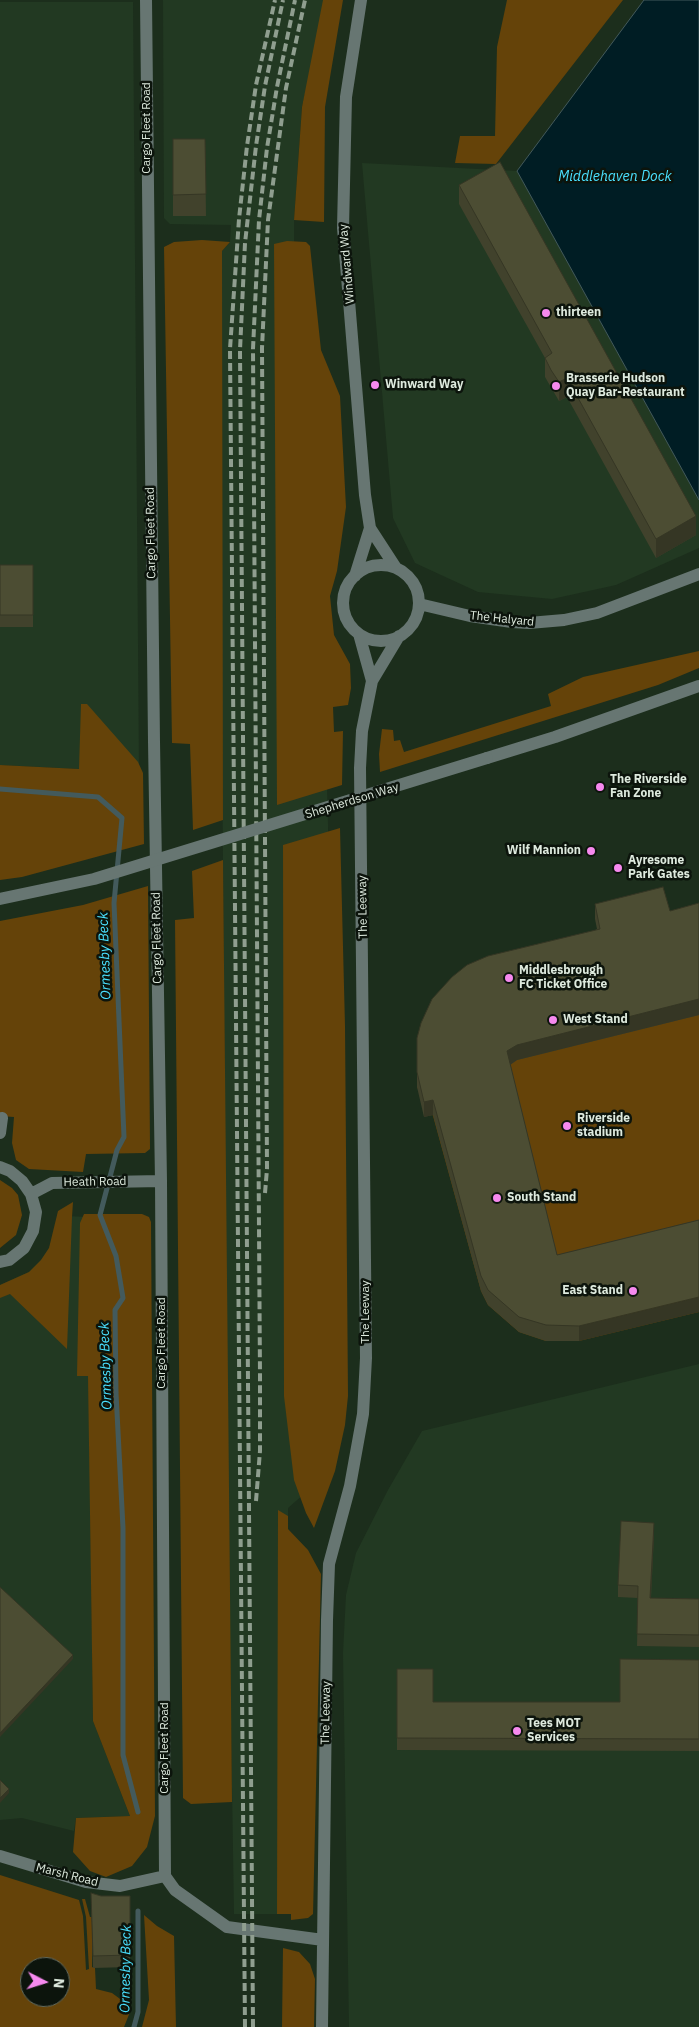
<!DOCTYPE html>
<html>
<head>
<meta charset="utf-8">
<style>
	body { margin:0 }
	#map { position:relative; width:699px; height:2027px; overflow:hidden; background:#1c2e1c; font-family:"IBM Plex Sans",sans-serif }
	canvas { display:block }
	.north { position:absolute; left:20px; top:1957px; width:50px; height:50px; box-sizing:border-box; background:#0c140c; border:1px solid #606a60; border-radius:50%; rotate:95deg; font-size:14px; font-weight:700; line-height:20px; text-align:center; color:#deeade }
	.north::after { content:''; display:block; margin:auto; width:18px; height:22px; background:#f689ee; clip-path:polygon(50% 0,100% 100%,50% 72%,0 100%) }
</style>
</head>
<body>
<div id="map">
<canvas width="699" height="2027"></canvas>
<div class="north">N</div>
</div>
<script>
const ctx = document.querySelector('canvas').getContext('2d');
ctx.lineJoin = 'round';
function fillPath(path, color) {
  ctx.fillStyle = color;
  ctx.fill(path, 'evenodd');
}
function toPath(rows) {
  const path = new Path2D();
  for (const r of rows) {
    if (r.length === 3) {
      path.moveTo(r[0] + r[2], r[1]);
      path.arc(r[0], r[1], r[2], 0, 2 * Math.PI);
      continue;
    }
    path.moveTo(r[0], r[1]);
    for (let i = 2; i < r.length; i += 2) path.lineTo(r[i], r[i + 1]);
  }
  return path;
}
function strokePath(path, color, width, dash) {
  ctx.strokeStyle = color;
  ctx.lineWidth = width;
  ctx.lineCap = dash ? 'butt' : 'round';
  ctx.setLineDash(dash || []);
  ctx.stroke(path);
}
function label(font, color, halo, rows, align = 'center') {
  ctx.font = font + ' "IBM Plex Sans",sans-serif';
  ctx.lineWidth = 5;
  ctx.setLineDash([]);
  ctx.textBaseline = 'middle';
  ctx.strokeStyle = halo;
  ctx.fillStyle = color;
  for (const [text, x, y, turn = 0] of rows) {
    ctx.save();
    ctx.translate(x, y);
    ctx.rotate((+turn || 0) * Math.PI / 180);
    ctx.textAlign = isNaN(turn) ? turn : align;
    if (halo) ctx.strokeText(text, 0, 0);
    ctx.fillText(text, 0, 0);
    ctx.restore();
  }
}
fillPath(toPath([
	[163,0,327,0,302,107,294,220,294,286,322,606,328,824,329,1472,288,1508,291,1914,234,1914,227,1469,221,566,222,251,230,242,231,225,170,224,164,218],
	[0,2,133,2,139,772,0,765],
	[362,163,517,171,699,500,699,548,616,585,552,599,478,592,415,563,393,518],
	[67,1216,87,1217,93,1721,130,1816,76,1818,74,1831,22,1818,0,1820,0,1285,29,1272,41,1260,49,1248,55,1230],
	[699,1364,699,2027,349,2027,343,1653,346,1595,356,1553,388,1490,422,1431]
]), '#223922');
fillPath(toPath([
	[323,0,343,0,325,107,324,222,294,220,302,107],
	[507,0,623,0,496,164,455,163,460,136,495,136,497,47],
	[202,240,230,242,222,251,223,820,193,830,190,744,172,743,164,247,174,242],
	[287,241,306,242,310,246,321,350,340,396,346,507,337,571,330,596,334,635,350,664,351,688,348,705,333,707,334,732,343,731,342,785,277,805,274,244],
	[699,651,699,668,658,685,380,772,379,754,382,729,393,730,394,741,400,740,404,752,551,706,548,694,583,677],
	[81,704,87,704,138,762,143,773,144,844,22,877,0,880,0,765,79,769],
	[340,828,345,1026,348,1396,345,1425,335,1471,314,1528,306,1513,294,1480,284,1396,283,845],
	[223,860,232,1802,191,1804,183,1798,175,920,194,918,192,871],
	[148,886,150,1149,145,1153,86,1154,83,1172,29,1169,16,1160,12,1143,14,1117,0,1116,0,921,83,905],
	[699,919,699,1312,579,1341,546,1341,519,1332,488,1305,481,1291,433,1116,417,1087,417,1053,670,926],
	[0,1180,12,1188,18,1195,22,1215,16,1235,0,1248],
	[73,1202,72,1217,67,1349,10,1294,0,1298,0,1285,29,1272,41,1260,49,1248,58,1211],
	[84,1214,142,1214,149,1217,151,1222,155,1816,147,1847,132,1866,106,1877,90,1871,73,1852,76,1818,130,1816,93,1721,88,1376,77,1376,80,1223],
	[278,1510,288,1516,288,1529,308,1550,321,1574,313,1914,308,1918,291,1920,291,1914,277,1914],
	[0,1875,79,1900,83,1916,86,1970,89,1969,86,1917,82,1899,85,1899,90,1917,92,1917,92,1967,95,1968,96,1989,112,1993,127,2004,130,2012,124,2027,0,2027],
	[30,1967,60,1967,60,1997,30,1997],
	[144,1915,157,1926,174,1936,176,2027,142,2027,149,2000],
	[283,1948,299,1952,310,1964,315,1979,314,2027,282,2027]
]), '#654309');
const water = toPath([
	[644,0,699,0,699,500,517,171,644,0]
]);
fillPath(water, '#001d24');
strokePath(water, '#435a5c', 1);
strokePath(toPath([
	[0,789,98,797,122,818,114,903,124,1137,117,1150,100,1215,116,1256,123,1298,115,1310,116,1393,123,1528,123,1755,138,1812],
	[134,2027,138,2012,138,1911]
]), '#435a5c', 5);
strokePath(toPath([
	[146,0,154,741,161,1181,165,1876],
	[361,0,346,97,343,228,365,495,370,528,396,568],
	[381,603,38],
	[355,576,370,528],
	[419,604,470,616,512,622,529,623,564,620,597,613,699,574],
	[372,681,399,636],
	[487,758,555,737,699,686],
	[0,1133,2,1118],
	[0,1167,10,1171,22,1181,31,1194,36,1212,33,1231,24,1248,9,1260,0,1262],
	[31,1194,52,1183,161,1181],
	[0,1856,86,1882,120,1886,165,1876],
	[165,1876,175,1890,227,1927,323,1940],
	[322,2027,327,1620,329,1564,350,1486,363,1414,366,1358,360,768,362,731,372,681,359,634]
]), '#677672', 12);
strokePath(toPath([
	[265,1193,267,1169,262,348,268,220,286,88,305,0],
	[256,1501,260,1451,260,1375,253,349,259,220,267,148,277,87,295,0],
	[245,2027,230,349,239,219,247,146,256,85,275,0],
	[253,2027,240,350,245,243,256,146,265,86,283,0]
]), '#8f9e8f', 4, [8, 4]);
strokePath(toPath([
	[0,899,94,879,487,758]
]), '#677672', 12);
fillPath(toPath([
	[173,139,205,139,206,216,173,216],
	[459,185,696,535,656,558,567,397,559,401,545,377,545,358,459,204],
	[0,565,33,565,33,627,0,627],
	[699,903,699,1015,517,1060,510,1065,557,1255,699,1220,579,1341,546,1341,519,1332,488,1305,481,1291,433,1115,424,1117,417,1087,417,1038,597,929,595,919,595,904,670,911],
	[654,1535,651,1598,699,1599,699,1647,637,1646,638,1598,618,1597,618,1585],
	[699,1660,699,1751,397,1750,397,1669,433,1702,620,1702],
	[91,1893,101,1896,130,1896,130,1967,93,1968]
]), '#41422c');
fillPath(toPath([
	[567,378,567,397,559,401,559,382],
	[696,516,696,535,656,558,656,539],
	[699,999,699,1015,517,1060,507,1067,507,1051,517,1045],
	[433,1100,433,1115,424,1117,424,1102],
	[699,1297,699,1312,579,1341,579,1326],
	[654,1523,654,1535,650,1610,650,1598],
	[73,1655,73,1659,0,1737,0,1733],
	[9,1789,9,1793,0,1803,0,1798]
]), '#353624');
const building = toPath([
	[173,139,205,139,206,194,173,195,173,139],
	[500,162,696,516,656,539,567,378,559,382,551,370,545,358,552,353,459,185,500,162],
	[0,565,33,565,33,615,0,615,0,565],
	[663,887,670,911,699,903,699,999,517,1045,507,1051,557,1255,699,1220,699,1297,579,1326,546,1325,519,1317,488,1290,481,1276,433,1100,424,1102,417,1072,417,1038,421,1023,432,999,452,977,467,965,488,956,600,929,595,904,663,887],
	[621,1521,654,1523,650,1598,699,1599,699,1635,637,1634,638,1586,618,1585,621,1521],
	[0,1587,73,1655,0,1733,0,1587],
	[620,1659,699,1660,699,1739,397,1738,397,1669,433,1669,433,1702,620,1702,620,1659],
	[0,1780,9,1789,0,1798,0,1780],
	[91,1893,101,1896,130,1896,130,1955,93,1956,91,1893]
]);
fillPath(building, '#4c4d33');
strokePath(building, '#353624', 1);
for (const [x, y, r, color] of [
	[546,313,5,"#f689ee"],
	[375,385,5,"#f689ee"],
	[556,386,5,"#f689ee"],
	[600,787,5,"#f689ee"],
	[591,851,5,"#f689ee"],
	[618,868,5,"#f689ee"],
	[509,978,5,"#f689ee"],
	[553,1020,5,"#f689ee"],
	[567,1126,5,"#f689ee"],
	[497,1198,5,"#f689ee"],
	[633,1291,5,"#f689ee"],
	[517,1731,5,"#f689ee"]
]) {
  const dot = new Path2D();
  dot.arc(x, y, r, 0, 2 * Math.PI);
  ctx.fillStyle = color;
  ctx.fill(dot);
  strokePath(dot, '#0c140c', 2);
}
label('12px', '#deeade', '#0c140c', [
	["Cargo Fleet Road",147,128,-90],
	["Windward Way",347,264,-95],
	["Cargo Fleet Road",151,533,-91],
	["The Halyard",502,619,6],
	["Shepherdson Way",352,801,-17],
	["The Leeway",363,907,-91],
	["Cargo Fleet Road",157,938,-91],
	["Heath Road",95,1182,-1],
	["The Leeway",366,1312,-90],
	["Cargo Fleet Road",162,1343,-90],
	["The Leeway",326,1713,-89],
	["Cargo Fleet Road",165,1748,-90],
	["Marsh Road",67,1875,14]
]);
label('bold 12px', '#deeade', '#0c140c', [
	["thirteen",556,313],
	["Brasserie Hudson",566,379],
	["Quay Bar-Restaurant",566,393],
	["Winward Way",385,385],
	["The Riverside",610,780],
	["Fan Zone",610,794],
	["Wilf Mannion",581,851,"right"],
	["Ayresome",628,861],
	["Park Gates",628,875],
	["Middlesbrough",519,971],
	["FC Ticket Office",519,985],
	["West Stand",563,1020],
	["Riverside",577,1119],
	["stadium",577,1133],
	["South Stand",507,1198],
	["East Stand",623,1291,"right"],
	["Tees MOT",527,1724],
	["Services",527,1738]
], 'left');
label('italic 14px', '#4ae0ff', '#0c140c', [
	["Middlehaven Dock",615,177],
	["Ormesby Beck",105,956,-92],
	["Ormesby Beck",106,1366,-92],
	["Ormesby Beck",126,1969,-89]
]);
</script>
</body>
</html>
